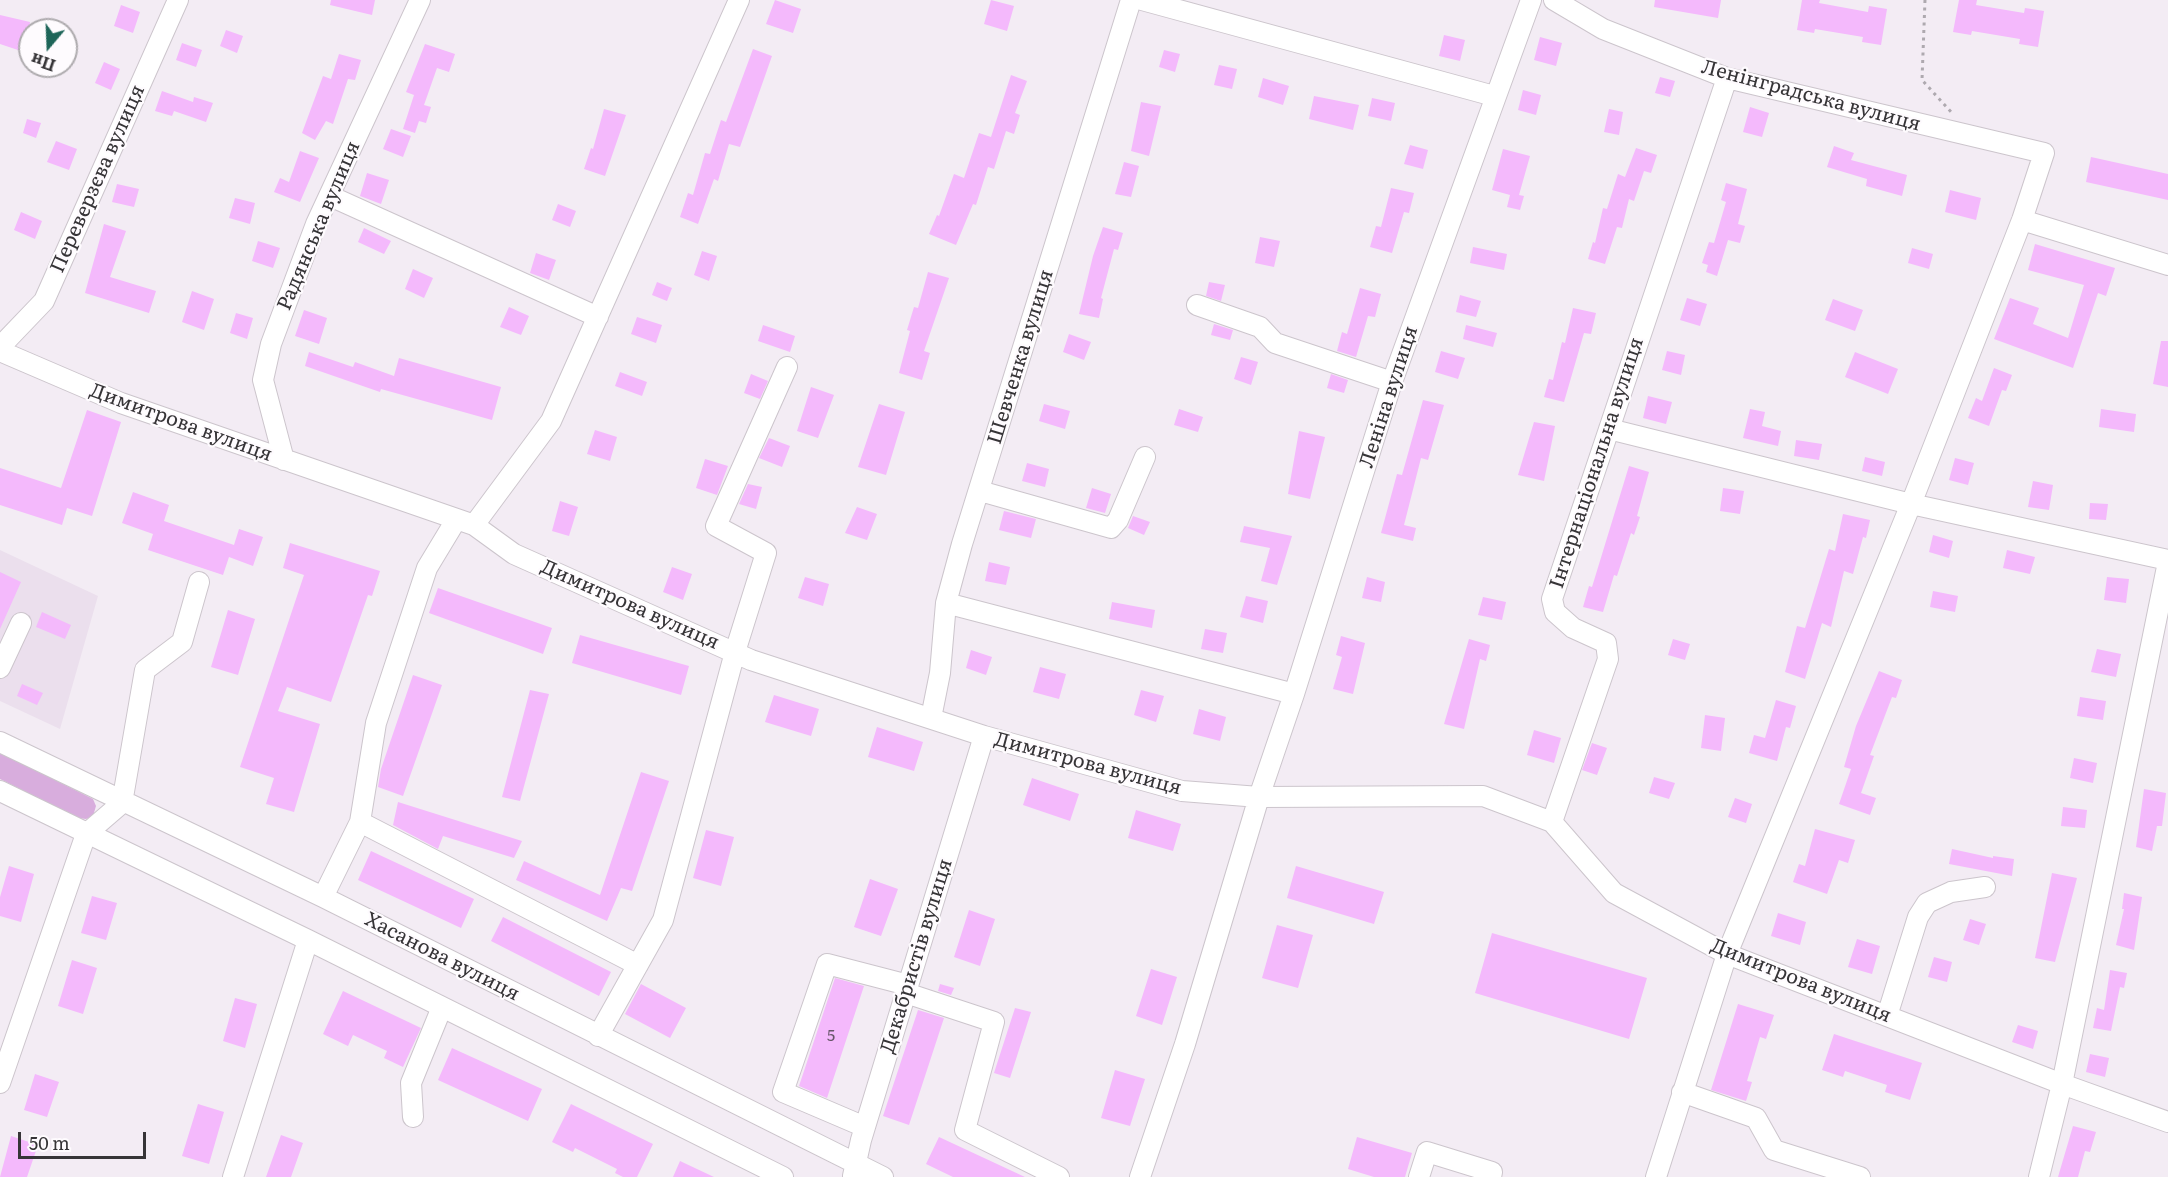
<!DOCTYPE html>
<html>
<head>
<meta charset="utf-8">
<style>
	body { margin:0 }
	#map { position:relative; width:2168px; height:1177px; overflow:hidden; background:#f3ecf4; font-family:Literata,serif }
	canvas { display:block }
	.north { position:absolute; left:18px; top:18px; width:60px; height:60px; box-sizing:border-box; background:#fefbfe; border:2px solid #aeabae; border-radius:50%; rotate:199deg; font-size:16px; font-weight:700; line-height:24px; text-align:center; color:#363437 }
	.north::after { content:''; display:block; margin:auto; width:21px; height:27px; background:#1e6559; clip-path:polygon(50% 0,100% 100%,50% 72%,0 100%) }
	.scale { position:absolute; left:18px; top:1132px; width:128px; height:27px; box-sizing:border-box; border:3px solid #363437; border-top:0; padding-left:8px; font-size:18px; line-height:21px; white-space:nowrap; color:#363437; -webkit-text-stroke:4px #fefbfe; paint-order:stroke }
</style>
</head>
<body>
<div id="map">
<canvas width="2168" height="1177"></canvas>
<div class="north">Пн</div>
<div class="scale">50 m</div>
</div>
<script>
const ctx = document.querySelector('canvas').getContext('2d');
ctx.lineJoin = 'round';
function fillPath(path, color) {
  ctx.fillStyle = color;
  ctx.fill(path, 'evenodd');
}
function toPath(rows) {
  const path = new Path2D();
  for (const r of rows) {
    path.moveTo(r[0], r[1]);
    for (let i = 2; i < r.length; i += 2) path.lineTo(r[i], r[i + 1]);
  }
  return path;
}
function strokePath(path, color, width, dash) {
  ctx.strokeStyle = color;
  ctx.lineWidth = width;
  ctx.lineCap = dash ? 'butt' : 'round';
  ctx.setLineDash(dash || []);
  ctx.stroke(path);
}
function label(font, color, halo, rows, align = 'center') {
  ctx.font = font + ' Literata,serif';
  ctx.lineWidth = 4.5;
  ctx.setLineDash([]);
  ctx.textBaseline = 'middle';
  ctx.strokeStyle = halo;
  ctx.fillStyle = color;
  for (const [text, x, y, turn = 0] of rows) {
    ctx.save();
    ctx.translate(x, y);
    ctx.rotate((+turn || 0) * Math.PI / 180);
    ctx.textAlign = isNaN(turn) ? turn : align;
    if (halo) ctx.strokeText(text, 0, 0);
    ctx.fillText(text, 0, 0);
    ctx.restore();
  }
}
fillPath(toPath([
	[0,550,98,596,60,729,0,701]
]), '#ebdfed');
fillPath(toPath([
	[0,752,93,799,96,806,93,816,86,819,78,818,0,779]
]), '#d8addd');
fillPath(toPath([
	[331,0,375,0,372,15,330,5],
	[775,0,801,9,793,33,766,24],
	[991,0,1014,6,1007,31,984,24],
	[1655,0,1721,0,1718,18,1654,7],
	[1802,0,1820,0,1819,3,1868,12,1869,6,1887,9,1881,45,1862,42,1863,37,1815,29,1814,33,1797,30],
	[1959,0,1977,0,1976,5,2024,13,2025,8,2044,11,2038,47,2019,44,2020,39,1972,31,1971,35,1953,32],
	[121,5,140,12,133,33,114,26],
	[0,15,30,22,27,53,0,44],
	[226,30,243,36,237,53,220,46],
	[1444,35,1465,40,1460,61,1439,56],
	[1540,37,1562,43,1556,66,1534,60],
	[182,43,202,50,196,67,176,60],
	[425,44,455,54,449,72,437,68,424,105,431,107,426,123,419,121,415,133,403,129,414,95,406,92],
	[753,49,772,56,740,147,729,144,718,181,714,179,698,224,680,217,688,193,693,195,705,153,710,154,721,120,726,122],
	[1164,50,1180,54,1175,72,1159,67],
	[339,54,361,60,355,80,348,79,333,124,326,121,315,140,302,133,323,76,331,79],
	[104,62,120,69,111,90,95,83],
	[1219,65,1237,69,1232,89,1214,85],
	[1011,75,1027,81,1015,113,1020,115,1014,134,1006,131,994,169,988,167,976,205,973,204,956,245,929,234,937,215,939,216,954,174,964,178,979,133,991,137],
	[1660,77,1675,81,1670,97,1655,93],
	[1263,78,1289,86,1283,105,1258,97],
	[1523,90,1541,95,1536,115,1518,110],
	[162,91,193,102,194,97,213,103,206,122,174,111,172,116,155,111],
	[1314,96,1359,105,1353,130,1309,119],
	[1372,98,1395,103,1391,121,1368,116],
	[1141,102,1161,106,1149,156,1131,151],
	[1750,107,1769,113,1762,137,1743,132],
	[604,109,626,115,605,176,584,169,591,148,593,149],
	[1609,109,1623,112,1619,135,1604,132],
	[27,119,41,123,36,138,23,133],
	[391,129,411,136,403,157,383,149],
	[56,141,77,149,69,170,47,162],
	[1410,145,1428,150,1423,169,1404,164],
	[1834,146,1854,153,1851,160,1907,175,1902,196,1866,186,1867,179,1827,167],
	[1636,148,1657,155,1651,173,1644,171,1634,201,1629,199,1622,228,1617,227,1605,264,1588,259,1593,242,1595,243,1603,208,1607,209,1618,174,1625,177],
	[1503,149,1530,156,1519,195,1524,196,1520,210,1507,207,1510,195,1492,190],
	[300,151,319,158,300,202,274,192,280,178,289,182],
	[2091,157,2168,174,2168,200,2086,182],
	[1124,162,1139,166,1131,197,1115,194],
	[367,173,389,180,381,204,360,196],
	[1726,183,1747,189,1738,224,1745,226,1740,243,1728,240,1717,276,1706,272,1708,265,1702,263,1709,242,1714,243,1726,202,1721,200],
	[117,184,139,189,134,207,112,202],
	[1391,188,1414,193,1409,213,1404,212,1392,253,1370,247,1376,226,1381,227],
	[1950,190,1981,198,1976,220,1945,212],
	[235,198,255,203,250,224,229,218],
	[558,204,576,211,570,227,552,220],
	[21,212,42,221,35,239,14,230],
	[104,224,126,231,110,277,156,291,149,313,85,293],
	[1103,227,1123,233,1118,250,1114,249,1101,298,1103,299,1099,318,1079,314,1093,256],
	[364,228,391,241,384,254,358,242],
	[1260,237,1280,241,1274,267,1255,263],
	[258,241,280,248,273,268,252,261],
	[2035,244,2115,268,2106,296,2098,293,2073,368,1994,339,2010,298,2039,308,2033,324,2068,338,2084,285,2028,270],
	[1473,247,1507,254,1504,270,1470,263],
	[1912,248,1933,254,1929,269,1908,263],
	[702,251,717,256,709,281,694,275],
	[536,253,556,260,549,280,530,273],
	[413,269,433,278,424,298,405,289],
	[928,272,949,278,924,351,930,353,922,380,899,373,910,331,907,330,914,307,918,308],
	[657,282,672,288,667,301,652,295],
	[1209,282,1225,285,1221,301,1206,296],
	[1360,288,1381,294,1375,317,1368,316,1356,357,1337,351,1342,332,1347,334],
	[192,291,214,299,204,330,182,322],
	[1460,295,1481,301,1476,317,1456,312],
	[1687,298,1707,304,1700,326,1680,320],
	[1833,299,1863,310,1855,331,1825,320],
	[509,307,529,316,521,335,500,327],
	[1573,308,1596,313,1591,334,1584,333,1564,402,1544,397,1549,379,1553,380,1562,342,1565,343],
	[304,310,327,318,319,344,295,336],
	[236,313,253,318,247,339,230,333],
	[637,317,662,325,656,343,631,334],
	[1214,324,1233,330,1230,340,1211,335],
	[763,325,795,336,790,352,758,341],
	[1466,325,1497,333,1493,347,1463,339],
	[1069,334,1091,342,1084,360,1063,352],
	[2161,341,2168,341,2168,387,2153,384],
	[1441,351,1465,358,1458,379,1435,372],
	[1667,351,1685,355,1681,375,1662,370],
	[309,352,353,367,355,362,394,376,399,358,501,387,492,420,381,389,380,392,305,366],
	[1855,352,1898,369,1888,394,1845,377],
	[1241,357,1258,362,1251,385,1234,379],
	[1994,368,2012,375,2006,391,2002,390,1989,426,1968,418,1976,398,1982,401],
	[620,372,647,382,642,396,615,386],
	[751,374,768,381,760,399,744,393],
	[1331,374,1348,380,1344,393,1327,388],
	[811,387,834,395,818,438,797,431],
	[1648,396,1672,402,1666,424,1643,418],
	[1423,400,1444,405,1428,460,1421,458,1404,525,1416,528,1413,541,1381,533,1397,474,1402,475],
	[879,404,905,412,886,475,858,467],
	[1044,404,1070,411,1065,429,1039,421],
	[1179,409,1203,417,1198,432,1174,425],
	[1750,409,1765,412,1762,426,1781,431,1778,446,1743,438],
	[2101,409,2136,414,2134,432,2099,427],
	[87,410,121,422,92,516,67,508,62,525,0,505,0,468,61,488],
	[1534,422,1555,426,1544,481,1518,475],
	[595,430,617,437,610,461,587,454],
	[1299,431,1325,437,1310,499,1288,494],
	[769,438,790,446,782,467,759,458],
	[1796,440,1822,444,1819,460,1794,456],
	[1865,457,1885,462,1882,476,1862,471],
	[1955,458,1974,463,1968,485,1949,480],
	[705,459,728,466,717,495,696,488],
	[1027,463,1049,469,1045,487,1022,481],
	[1629,466,1649,472,1637,516,1640,517,1634,535,1631,533,1617,576,1614,575,1603,612,1583,607,1589,586,1592,587],
	[2033,481,2053,485,2049,510,2028,507],
	[748,484,762,487,756,509,739,504],
	[1092,488,1111,494,1105,513,1086,508],
	[1723,488,1744,491,1740,514,1720,511],
	[133,492,169,505,164,521,234,545,239,529,263,537,253,566,229,557,223,575,148,550,153,534,122,523],
	[560,501,578,507,569,536,552,531],
	[2090,503,2108,504,2106,520,2089,519],
	[857,507,877,514,867,540,845,533],
	[1004,511,1036,519,1031,538,999,530],
	[1843,514,1870,520,1866,538,1863,537,1853,574,1844,571,1831,627,1822,623,1805,679,1785,672,1797,626,1805,628,1829,549,1835,551],
	[1133,516,1150,522,1144,535,1128,528],
	[1244,526,1292,536,1277,585,1261,581,1270,548,1240,542],
	[1933,535,1953,541,1949,558,1929,552],
	[290,543,380,571,372,596,368,595,331,702,287,687,278,711,320,724,294,812,266,804,274,778,240,767,304,575,283,568],
	[2007,550,2035,557,2030,574,2003,568],
	[989,562,1010,567,1006,585,985,581],
	[672,567,692,574,683,600,663,592],
	[0,572,21,582,0,629],
	[805,577,829,584,823,606,798,598],
	[1367,577,1385,582,1381,602,1362,598],
	[2107,577,2129,579,2126,603,2104,600],
	[438,588,552,628,543,654,429,613],
	[1933,591,1958,596,1955,612,1930,607],
	[1246,596,1268,601,1263,623,1240,617],
	[1483,597,1506,602,1502,620,1478,615],
	[1112,602,1155,610,1152,628,1109,619],
	[228,610,255,619,238,675,211,667],
	[42,612,71,625,65,639,36,627],
	[1205,629,1227,633,1223,653,1201,649],
	[580,635,689,666,681,695,572,663],
	[1341,636,1365,643,1353,694,1333,689,1342,657,1336,655],
	[1469,639,1490,645,1486,661,1480,659,1464,729,1444,724],
	[1673,639,1690,644,1685,660,1668,655],
	[2097,649,2121,654,2116,677,2091,672],
	[971,650,992,657,986,675,966,668],
	[1040,667,1066,674,1059,699,1033,692],
	[1879,671,1902,680,1896,698,1892,697,1870,755,1874,756,1861,793,1876,798,1870,815,1839,804,1851,769,1844,767,1856,726],
	[413,675,442,685,403,796,378,787,381,769],
	[22,684,43,693,37,705,17,696],
	[530,690,549,694,520,801,502,797],
	[1141,690,1164,696,1156,722,1134,715],
	[774,695,819,709,811,736,765,722],
	[2080,697,2106,701,2103,720,2077,716],
	[1776,700,1796,706,1790,728,1786,727,1777,761,1749,753,1754,735,1765,738],
	[1199,709,1226,717,1220,741,1193,734],
	[1705,715,1725,718,1721,751,1701,748],
	[877,727,923,742,914,771,868,757],
	[1534,730,1561,738,1554,763,1527,755],
	[1592,743,1607,748,1597,775,1582,770],
	[2074,758,2097,763,2093,783,2070,778],
	[641,772,669,781,632,891,621,888,607,921,516,880,524,861,600,895],
	[1654,777,1675,783,1669,799,1649,793],
	[1032,778,1079,794,1070,821,1023,805],
	[2144,789,2166,793,2162,826,2157,826,2152,851,2136,847],
	[1735,798,1752,804,1746,823,1728,817],
	[398,802,522,841,514,858,443,836,438,849,393,825],
	[2063,807,2087,810,2085,828,2061,826],
	[1136,810,1181,824,1173,851,1128,838],
	[1815,829,1855,840,1848,863,1839,860,1827,894,1793,882,1799,864,1805,866],
	[706,830,734,837,721,886,693,878],
	[1952,849,1993,858,1993,856,2014,859,2012,876,1949,864],
	[371,851,474,899,461,928,358,880],
	[9,866,34,874,21,922,0,916,0,897],
	[1296,866,1384,892,1374,924,1287,898],
	[2052,873,2077,878,2055,962,2035,958],
	[870,879,898,889,881,936,854,927],
	[2124,893,2142,897,2134,950,2116,945,2124,909,2122,909],
	[92,896,117,903,106,940,81,933],
	[969,910,995,919,980,966,954,957],
	[1778,913,1806,922,1800,945,1771,936],
	[503,917,611,972,599,996,491,941],
	[1970,919,1986,924,1979,945,1963,940],
	[1277,925,1313,935,1298,988,1262,978],
	[1492,933,1647,978,1629,1039,1475,993],
	[1857,939,1880,946,1872,974,1848,967],
	[1934,957,1952,962,1947,982,1928,977],
	[72,960,97,968,83,1014,58,1006],
	[1151,969,1177,977,1162,1025,1136,1016],
	[2110,970,2127,973,2124,988,2120,987,2111,1031,2093,1028,2097,1008,2104,1010],
	[835,978,864,986,827,1098,799,1086],
	[641,984,686,1008,670,1038,625,1014],
	[940,984,954,988,951,995,938,991],
	[343,991,421,1028,403,1067,384,1058,387,1051,353,1035,348,1046,323,1034],
	[235,998,257,1004,245,1048,223,1041],
	[1738,1004,1774,1015,1766,1039,1760,1037,1747,1081,1752,1082,1746,1101,1711,1090],
	[1015,1008,1031,1012,1010,1078,994,1073],
	[918,1010,944,1018,909,1125,883,1116],
	[2018,1025,2038,1031,2033,1049,2012,1042],
	[1834,1034,1922,1063,1910,1100,1885,1092,1887,1085,1845,1071,1843,1077,1822,1070],
	[452,1048,542,1089,528,1121,438,1080],
	[2090,1054,2109,1058,2105,1077,2086,1072],
	[1115,1070,1145,1079,1130,1126,1101,1118],
	[35,1074,59,1082,47,1117,24,1110],
	[198,1104,224,1112,209,1164,182,1156],
	[571,1104,653,1144,637,1177,623,1177,615,1173,617,1169,575,1148,573,1152,552,1142],
	[2073,1126,2096,1132,2090,1152,2085,1151,2078,1177,2058,1177],
	[281,1135,303,1143,291,1177,266,1177],
	[11,1136,38,1145,27,1177,0,1177],
	[939,1137,1025,1177,953,1177,926,1164],
	[1357,1137,1412,1153,1405,1177,1374,1177,1348,1169],
	[680,1161,714,1177,673,1177]
]), '#f4b9fc');
const minor = toPath([
	[1142,0,1494,96],
	[1554,0,1603,29,1727,78,2044,153,2022,220,1911,504,1727,954,1656,1177],
	[330,196,598,317],
	[2022,220,2168,265],
	[1197,305,1260,327,1275,343,1392,382],
	[0,347,44,301,178,0],
	[0,351,121,403,474,525,514,554,751,660,984,736,1182,791,1259,797,1483,796,1552,822,1614,893,1727,954,2062,1084,2168,1122],
	[1609,429,1911,504,2168,560],
	[284,460,263,380,271,344,316,224,420,0],
	[980,491,1111,528,1118,520,1145,457],
	[474,525,551,421,739,0],
	[946,603,1294,694],
	[0,668,21,623],
	[931,718,940,673,946,603,962,544,1131,0],
	[0,742,323,897,883,1177],
	[0,791,308,940,783,1177],
	[360,822,638,965],
	[1552,822,1608,659,1606,643,1573,628,1555,612,1552,599,1727,78],
	[323,897,360,822,376,723,427,568,456,520],
	[906,993,994,1022,965,1130,1059,1177],
	[1887,1016,1918,917,1927,903,1951,892,1985,887],
	[598,1036,663,920,735,652,766,553,716,526,787,367],
	[0,1083,86,834,122,803,145,670,182,642,199,582],
	[1682,1092,1756,1118,1774,1150,1860,1177],
	[413,1117,411,1083,442,1007],
	[865,1127,783,1092,827,964,908,985],
	[853,1176,861,1140,984,736],
	[233,1177,308,940],
	[1140,1177,1185,1044,1259,797,1294,694,1392,382,1531,0],
	[1419,1177,1427,1152,1492,1172,1491,1177],
	[2039,1177,2062,1084,2168,562]
]);
strokePath(minor, '#ccc5cc', 22);
strokePath(toPath([
	[1925,0,1922,80,1952,113]
]), '#aea9af', 3, [3, 4.5]);
strokePath(minor, '#fff', 20);
label('16px', '#665568', null, [
	["5",831,1036]
]);
label('20px', '#363437', '#fefbfe', [
	["Ленінградська вулиця",1811,96,15],
	["Переверзєва вулиця",98,179,-66],
	["Радянська вулиця",319,226,-67],
	["Шевченка вулиця",1021,357,-73],
	["Леніна вулиця",1389,397,-72],
	["Димитрова вулиця",181,423,20],
	["Інтернаціональна вулиця",1597,463,-72],
	["Димитрова вулиця",630,605,24],
	["Димитрова вулиця",1088,764,15],
	["Декабристів вулиця",917,956,-73],
	["Хасанова вулиця",442,957,27],
	["Димитрова вулиця",1801,981,22]
]);
</script>
</body>
</html>
